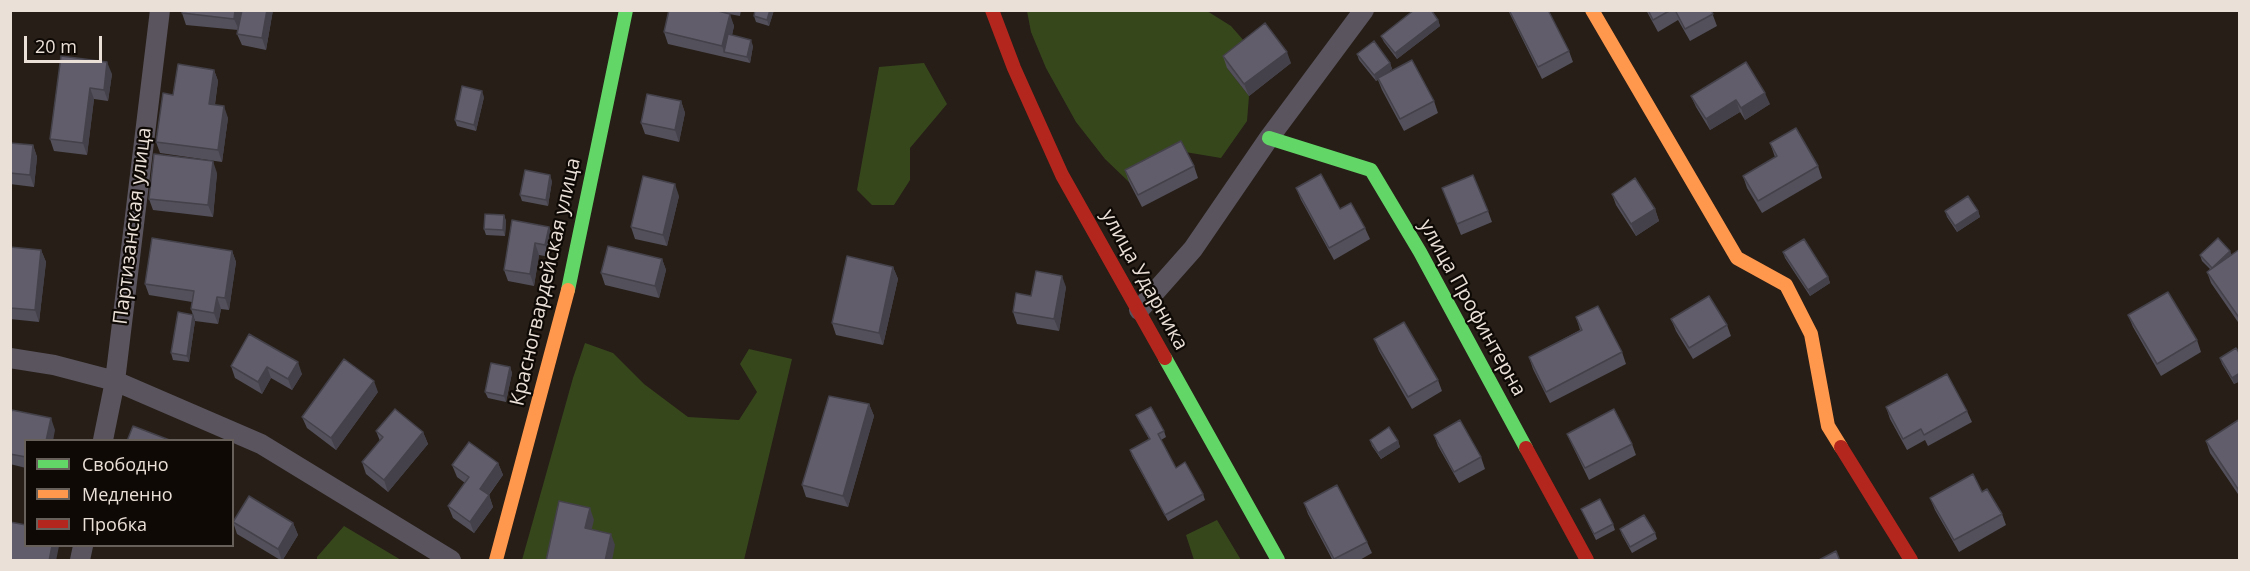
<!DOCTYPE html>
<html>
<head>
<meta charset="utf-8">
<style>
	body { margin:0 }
	#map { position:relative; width:2250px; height:571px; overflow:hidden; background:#261e17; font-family:"Open Sans",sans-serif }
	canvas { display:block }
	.frame { position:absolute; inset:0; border:12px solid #eae0d8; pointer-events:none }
	.legend { position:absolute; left:24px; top:439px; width:210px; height:108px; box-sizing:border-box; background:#0f0905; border:2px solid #675f59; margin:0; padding:8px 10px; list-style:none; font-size:18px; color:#eae0d8 }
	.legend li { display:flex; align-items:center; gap:12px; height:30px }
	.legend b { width:30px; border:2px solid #675f59 }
	.scale { position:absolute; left:24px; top:36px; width:78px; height:27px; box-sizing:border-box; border:3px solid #eae0d8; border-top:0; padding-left:8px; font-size:18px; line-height:21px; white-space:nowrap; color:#eae0d8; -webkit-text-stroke:4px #0f0905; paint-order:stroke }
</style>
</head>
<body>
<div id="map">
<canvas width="2250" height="571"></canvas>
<div class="frame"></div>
<ul class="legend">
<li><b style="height:8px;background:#63d668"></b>Свободно</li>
<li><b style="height:8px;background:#ff974d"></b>Медленно</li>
<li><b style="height:8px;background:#b3261e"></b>Пробка</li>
</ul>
<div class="scale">20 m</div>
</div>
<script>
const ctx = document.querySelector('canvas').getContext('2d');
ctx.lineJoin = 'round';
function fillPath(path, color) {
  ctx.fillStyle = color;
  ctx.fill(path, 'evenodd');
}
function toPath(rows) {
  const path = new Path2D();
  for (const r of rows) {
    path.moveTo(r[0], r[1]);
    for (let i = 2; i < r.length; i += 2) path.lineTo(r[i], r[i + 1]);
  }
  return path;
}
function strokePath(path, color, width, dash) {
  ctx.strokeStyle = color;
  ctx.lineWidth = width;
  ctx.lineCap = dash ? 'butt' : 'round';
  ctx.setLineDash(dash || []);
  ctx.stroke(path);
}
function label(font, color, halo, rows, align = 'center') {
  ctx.font = font + ' "Open Sans",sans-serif';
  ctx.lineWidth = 4.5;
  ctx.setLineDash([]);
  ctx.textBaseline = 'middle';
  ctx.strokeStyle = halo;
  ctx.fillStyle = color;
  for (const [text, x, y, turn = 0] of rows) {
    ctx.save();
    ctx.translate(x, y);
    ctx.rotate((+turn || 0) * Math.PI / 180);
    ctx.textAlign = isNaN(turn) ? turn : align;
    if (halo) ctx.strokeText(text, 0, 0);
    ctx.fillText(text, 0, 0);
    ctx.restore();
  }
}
fillPath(toPath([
	[1027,11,1207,11,1231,26,1251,49,1227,68,1249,96,1247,121,1221,158,1185,152,1129,182,1105,159,1076,122,1046,68,1031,32],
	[924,63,947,104,910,148,910,180,894,205,872,205,857,190,879,67],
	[585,343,613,353,644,384,688,417,739,420,757,392,740,364,749,349,792,359,744,560,522,560,573,378],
	[1217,520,1241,560,1194,560,1186,535],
	[344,526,401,560,317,560,317,557]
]), '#37471c');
strokePath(toPath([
	[1139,310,1193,249,1269,138,1364,10],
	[10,358,54,365,115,381,261,444,451,560],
	[103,440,115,381,160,10],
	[80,560,83,546]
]), '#5a545e', 20);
strokePath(toPath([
	[1269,138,1371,170,1420,252,1526,448],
	[568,290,626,10],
	[1165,358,1278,560]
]), '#63d668', 14);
strokePath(toPath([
	[1592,10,1737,258,1786,285,1811,334,1828,426,1841,447],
	[496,560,568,290]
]), '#ff974d', 14);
strokePath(toPath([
	[992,10,1014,68,1062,175,1165,358],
	[1841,447,1911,560],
	[1526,448,1587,560]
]), '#b3261e', 14);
fillPath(toPath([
	[241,10,240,22,242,10,273,10,266,50,242,45,237,34,238,30,186,25,182,13],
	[724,10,741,10,740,16,729,14,734,26,732,35,753,46,750,63,668,44,664,32,725,13],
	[755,10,774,10,769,26,756,22,754,16],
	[1508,10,1548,10,1569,51,1573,62,1542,79],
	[1646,10,1711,10,1717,26,1690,41,1678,20,1658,32],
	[1438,20,1440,26,1397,59,1384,42,1381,36],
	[1357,54,1390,63,1392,69,1385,74,1434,101,1438,113,1404,131,1382,90,1378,80,1376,81,1359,60],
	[61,56,112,74,108,101,94,99,87,155,54,151,50,139],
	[1223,56,1291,63,1249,96,1227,68],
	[214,70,218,81,215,105,228,118,222,162,160,153,156,142,173,95],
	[1691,96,1770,104,1745,120,1740,112,1710,130,1696,107],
	[484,97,476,131,457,126,455,120],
	[681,101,685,113,679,142,645,134,641,123],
	[10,143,33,145,37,157,34,187,10,184],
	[1770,143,1818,166,1822,178,1762,213,1747,188,1743,176,1775,157],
	[1194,166,1198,178,1142,207,1129,182,1125,170],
	[217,173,213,217,153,210,149,199],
	[552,181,548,206,522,201,520,195],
	[1296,188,1340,209,1365,228,1370,239,1334,260,1301,200],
	[1442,188,1488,211,1492,222,1461,235],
	[1612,194,1655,209,1659,221,1636,236,1616,205],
	[679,196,667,246,635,239,631,227],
	[1945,211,1978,211,1980,217,1957,232,1947,217],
	[504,215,506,221,505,236,486,235,484,229],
	[549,227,553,238,550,257,539,255,534,286,508,281,504,270],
	[10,247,41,250,46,262,39,322,10,319],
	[2240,249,2240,325,2211,283,2207,272,2210,269,2202,261,2200,255,2230,251,2231,255],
	[232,251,236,262,229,310,221,309,218,324,195,321,191,309,192,302,149,295,145,284],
	[1783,252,1828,277,1830,283,1810,296,1785,258],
	[662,259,666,270,659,298,605,285,601,273],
	[893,267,898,279,883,345,836,335,832,323],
	[1066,287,1059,331,1017,324,1013,312,1031,296],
	[2128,315,2197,340,2201,352,2161,376,2133,327],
	[1576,317,1622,352,1626,364,1550,403,1533,369,1529,357,1580,330],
	[1671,319,1727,325,1731,336,1693,359,1676,331],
	[195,321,189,362,173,360,171,353],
	[249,334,302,374,292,390,271,378,262,394,235,378,231,366],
	[1374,339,1438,380,1442,391,1412,409,1379,351],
	[2240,354,2240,381,2234,384,2222,364,2220,358],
	[510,367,512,373,506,402,488,398,485,392],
	[378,392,336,450,307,428,302,417],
	[869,404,874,416,848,507,806,497,802,485],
	[1886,407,1967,411,1972,422,1928,446,1925,440,1907,450,1890,419],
	[1136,415,1164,431,1166,437,1161,440,1176,468,1203,494,1205,500,1168,521,1132,456,1130,450,1149,439,1139,421],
	[10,416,55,430,26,441,26,468,10,464],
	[2240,419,2240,497,2210,453,2206,441],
	[376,431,423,432,428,444,388,492,366,474,362,462,380,441],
	[1567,434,1632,444,1636,455,1589,480,1572,445],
	[1434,435,1481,457,1485,469,1459,483,1438,446],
	[1370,440,1398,441,1400,447,1381,459,1372,446],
	[498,463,503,475,489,495,493,507,474,533,453,518,448,506,465,483,457,477,452,465],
	[1982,492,2002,514,2006,525,1959,552,1935,510,1930,498],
	[1304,503,1367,542,1372,553,1358,561,1333,561,1308,514],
	[1581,509,1613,524,1615,530,1596,540],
	[233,522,293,523,298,535,282,561,237,534],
	[1620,529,1655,533,1657,539,1632,553,1622,535]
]), '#53505b');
fillPath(toPath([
	[235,10,241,10,239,30,234,19],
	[267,10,273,10,266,50,262,38],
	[770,10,774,10,769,26,767,20],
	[730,14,734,26,728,52,724,52,722,46],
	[1438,20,1440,26,1397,59,1395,53],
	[751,40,753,46,750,63,747,57],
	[1287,52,1291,63,1249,96,1244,84],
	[107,62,112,74,108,101,104,90],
	[1390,63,1392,69,1376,81,1374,75],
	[214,70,218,81,213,116,209,104],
	[90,88,94,99,87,155,83,143],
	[482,91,484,97,476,131,474,125],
	[1765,93,1770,104,1745,120,1741,108],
	[1736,100,1740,112,1710,130,1706,119],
	[681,101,685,113,679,142,675,130],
	[224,106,228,118,222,162,218,150],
	[33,145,37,157,34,187,30,175],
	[213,161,217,173,213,217,208,205],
	[550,175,552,181,548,206,546,200],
	[675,184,679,196,667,246,663,235],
	[1655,209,1659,221,1636,236,1631,224],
	[1978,211,1980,217,1957,232,1955,226],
	[504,215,506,221,505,236,503,230],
	[549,227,553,238,550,257,545,245],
	[535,243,539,255,534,286,530,274],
	[41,250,46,262,39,322,35,310],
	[232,251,236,262,229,310,225,298],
	[2230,251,2233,258,2212,268],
	[662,259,666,270,659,298,655,286],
	[893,267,898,279,883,345,879,333],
	[1062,276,1066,287,1059,331,1054,319],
	[1828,277,1830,283,1810,296,1808,290],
	[217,297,221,309,218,324,214,313],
	[193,315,195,321,189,362,187,356],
	[298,362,302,374,292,390,288,379],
	[267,367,271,378,262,394,258,382],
	[510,367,512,373,506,402,504,396],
	[2240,373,2240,381,2234,384,2232,378],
	[374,381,378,392,336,450,331,438],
	[869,404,874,416,848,507,843,496],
	[51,418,55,430,53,441,46,441],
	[423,432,428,444,388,492,384,480],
	[1398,441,1400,447,1381,459,1378,453],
	[498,463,503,475,484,501,480,489],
	[489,495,493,507,474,533,470,522],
	[590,508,594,520,589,540,585,528],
	[293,523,298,535,282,561,278,549],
	[611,534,615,545,612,561,605,561],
	[52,546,59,546,56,561,49,561]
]), '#44414a');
const building = toPath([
	[182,10,235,10,234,19,182,13,182,10],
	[242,10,267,10,262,38,237,34,242,10],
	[669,10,714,10,730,14,722,46,664,32,669,10],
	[755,10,770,10,767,20,754,16,755,10],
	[1414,10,1431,10,1438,20,1395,53,1381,36,1414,10],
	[1509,10,1548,10,1569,51,1538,67,1509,10],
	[1648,10,1671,10,1653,20,1648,10],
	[1675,10,1711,10,1713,14,1685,29,1675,10],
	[1265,23,1287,52,1244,84,1223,56,1265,23],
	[728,34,751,40,747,57,724,52,728,34],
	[1374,41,1390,63,1374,75,1357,54,1374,41],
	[61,56,107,62,104,90,90,88,83,143,50,139,61,56],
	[1412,60,1434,101,1400,119,1378,78,1412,60],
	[1746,62,1765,93,1741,108,1736,100,1706,119,1691,96,1746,62],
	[178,64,214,70,209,104,224,106,218,150,156,142,163,93,173,95,178,64],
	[462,86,482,91,474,125,455,120,462,86],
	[647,94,681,101,675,130,641,123,647,94],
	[1796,128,1818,166,1758,201,1743,176,1777,156,1770,143,1796,128],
	[1181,141,1194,166,1138,195,1125,170,1181,141],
	[10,143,33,145,30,175,10,173,10,143],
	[154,154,213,161,208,205,149,199,154,154],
	[525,170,550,175,546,200,520,195,525,170],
	[1321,174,1340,209,1351,203,1365,228,1329,248,1296,188,1321,174],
	[1473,175,1488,211,1457,224,1442,188,1473,175],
	[643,176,675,184,663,235,631,227,643,176],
	[1635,178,1655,209,1631,224,1612,194,1635,178],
	[1968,196,1978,211,1955,226,1945,211,1968,196],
	[485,214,504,215,503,230,484,229,485,214],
	[512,220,549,227,545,245,535,243,530,274,504,270,512,220],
	[152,238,232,251,225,298,217,297,214,313,191,309,194,291,145,284,152,238],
	[2218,238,2230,251,2212,268,2200,255,2218,238],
	[1804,239,1828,277,1808,290,1783,252,1804,239],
	[608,246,662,259,655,286,601,273,608,246],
	[10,247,41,250,35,310,10,308,10,247],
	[2240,249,2240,319,2207,272,2240,249],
	[847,256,893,267,879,333,832,323,847,256],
	[1036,271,1062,276,1054,319,1013,312,1016,293,1031,296,1036,271],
	[2168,292,2197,340,2157,364,2128,315,2168,292],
	[1709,296,1727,325,1689,348,1671,319,1709,296],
	[1598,306,1622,352,1546,392,1529,357,1582,330,1576,317,1598,306],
	[178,312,193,315,187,356,171,353,178,312],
	[1404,322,1438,380,1408,397,1374,339,1404,322],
	[249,334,298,362,288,379,267,367,258,382,231,366,249,334],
	[2236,348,2240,354,2240,373,2232,378,2220,358,2236,348],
	[344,359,374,381,331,438,302,417,344,359],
	[491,363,510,367,504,396,485,392,491,363],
	[1947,374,1967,411,1924,435,1921,429,1903,439,1886,407,1947,374],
	[829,396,869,404,843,496,802,485,829,396],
	[1151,407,1164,431,1158,434,1176,468,1185,462,1203,494,1165,515,1130,450,1150,439,1136,415,1151,407],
	[395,409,423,432,384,480,362,462,383,437,376,431,395,409],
	[1614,409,1632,444,1585,468,1567,434,1614,409],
	[12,410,51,418,46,441,26,441,26,457,10,454,10,416,12,410],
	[2240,419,2240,492,2206,441,2240,419],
	[1460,420,1481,457,1454,472,1434,435,1460,420],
	[133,426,172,441,127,441,133,426],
	[1389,427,1398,441,1378,453,1370,440,1389,427],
	[469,442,498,463,480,489,489,495,470,522,448,506,469,477,452,465,469,442],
	[1973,474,1982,492,1987,489,2002,514,1954,540,1930,498,1973,474],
	[1337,485,1367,542,1334,559,1304,503,1337,485],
	[249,496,293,523,278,549,233,522,249,496],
	[1600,499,1613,524,1594,534,1581,509,1600,499],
	[559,501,590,508,585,528,611,534,605,561,546,561,559,501],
	[1644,515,1655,533,1630,547,1620,529,1644,515],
	[10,522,26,525,26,546,52,546,49,561,10,561,10,522],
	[1836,551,1840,561,1817,561,1836,551]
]);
fillPath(building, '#615d6a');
strokePath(building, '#44414a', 1.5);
label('20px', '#eae0d8', '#0f0905', [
	["Партизанская улица",133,226,-83],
	["улица Ударника",1144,280,61],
	["Красногвардейская улица",546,282,-77],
	["улица Профинтерна",1472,308,61]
]);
</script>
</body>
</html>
